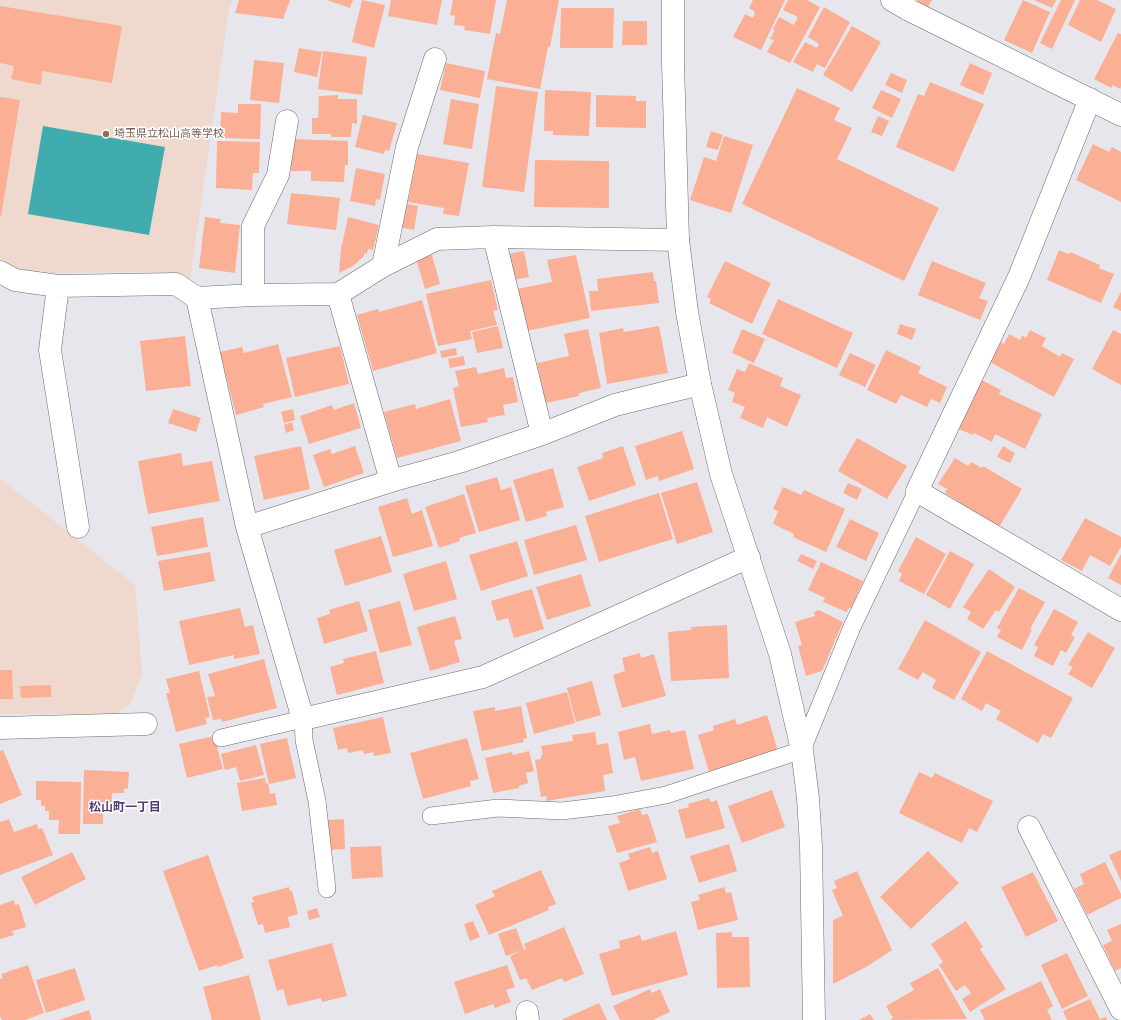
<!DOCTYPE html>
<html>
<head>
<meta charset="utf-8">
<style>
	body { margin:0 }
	canvas { display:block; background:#e8e6ed }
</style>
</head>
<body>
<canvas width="1121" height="1020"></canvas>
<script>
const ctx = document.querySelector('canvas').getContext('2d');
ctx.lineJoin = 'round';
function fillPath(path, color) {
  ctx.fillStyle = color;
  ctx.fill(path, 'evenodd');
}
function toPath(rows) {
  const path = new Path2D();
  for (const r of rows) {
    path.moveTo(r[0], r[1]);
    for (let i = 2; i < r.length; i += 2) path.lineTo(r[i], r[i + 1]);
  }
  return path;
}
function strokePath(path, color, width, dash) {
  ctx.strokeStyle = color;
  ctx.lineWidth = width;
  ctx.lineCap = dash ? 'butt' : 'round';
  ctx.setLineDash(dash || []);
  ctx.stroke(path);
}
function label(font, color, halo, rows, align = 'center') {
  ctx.font = font + ' "DM Sans","Noto Sans JP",sans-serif';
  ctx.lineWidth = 3;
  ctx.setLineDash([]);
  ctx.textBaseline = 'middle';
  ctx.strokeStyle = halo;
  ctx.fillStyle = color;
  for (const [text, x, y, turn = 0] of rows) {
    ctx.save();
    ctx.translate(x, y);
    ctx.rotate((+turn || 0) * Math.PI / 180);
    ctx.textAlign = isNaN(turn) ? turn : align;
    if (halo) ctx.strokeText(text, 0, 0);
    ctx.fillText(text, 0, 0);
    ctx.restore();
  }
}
fillPath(toPath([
	[0,0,232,0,229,9,190,280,139,272,44,273,23,271,0,258],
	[0,478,135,585,142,674,130,705,115,714,0,714]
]), '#efd8cd');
fillPath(toPath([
	[43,126,165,147,149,235,28,214]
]), '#41acae');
fillPath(toPath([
	[239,0,290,0,283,19,235,13],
	[327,0,353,0,350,8],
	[362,0,385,5,374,48,352,42],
	[391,0,442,0,437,25,388,16],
	[453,0,496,0,490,34,464,30,465,26,454,25,455,16,450,15],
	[507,0,559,0,550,47,548,47,540,89,487,79,496,33,500,34],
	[753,0,785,0,761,50,733,37,745,14,753,18,755,12,749,8],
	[788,0,807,0,820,7,790,63,767,52,774,40,770,39,775,30,773,29,779,17,794,25,798,17,783,10],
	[916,0,932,0,928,7],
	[1023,0,1050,12,1032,53,1004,40],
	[1034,0,1056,0,1052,8],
	[1061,0,1075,0,1052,49,1040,43],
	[1080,0,1097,0,1116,9,1101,42,1068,25],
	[0,6,122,26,112,83,42,71,41,85,11,79,14,66,0,63],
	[824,7,850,22,825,68,817,64,813,72,793,62,805,42,817,48,819,44,808,37],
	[561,8,614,8,613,48,560,48],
	[623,21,647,21,647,45,622,45],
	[852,26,881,42,852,92,823,75],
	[1118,33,1121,34,1121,87,1120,89,1113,85,1111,88,1094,79],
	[299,48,322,52,317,77,294,72],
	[323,51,367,57,362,95,318,89],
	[254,60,284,63,279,103,250,100],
	[446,63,485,71,480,98,440,90],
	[970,63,992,73,983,95,960,85],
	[891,73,907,80,902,93,885,85],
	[930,82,984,104,954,172,896,147,918,94,924,96],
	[496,86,538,92,524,192,482,187],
	[797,88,840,108,834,120,852,128,837,159,939,208,904,281,742,204],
	[545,90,591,92,589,136,553,135,553,131,544,131],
	[881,90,901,99,892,118,872,108],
	[338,95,338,99,357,99,357,124,352,123,351,137,331,137,331,134,312,134,312,118,318,118,319,96],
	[596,95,636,96,636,101,646,101,646,128,596,127],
	[0,97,20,100,1,216,0,216],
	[451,99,479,104,472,149,443,144],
	[238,104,261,104,260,139,220,138,221,112,238,113],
	[363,115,397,123,389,151,385,150,384,154,355,147],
	[878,116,889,121,882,136,871,132],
	[711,131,723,135,718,150,706,147],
	[724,136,753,145,731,213,690,200,704,157,716,161],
	[292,139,348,141,348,165,345,165,344,182,311,181,311,171,291,171],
	[217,141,260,142,259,173,253,173,252,190,216,188],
	[1093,144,1109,152,1112,147,1121,152,1121,202,1076,180],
	[417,154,469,163,459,216,443,214,444,208,408,202],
	[535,160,609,161,609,208,534,207],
	[356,168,385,174,380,200,376,199,375,206,350,201],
	[291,193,340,198,336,230,287,224],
	[402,203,418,206,414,230,398,227],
	[205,217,221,219,220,223,240,225,235,273,199,268],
	[348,217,379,225,373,250,368,249,367,254,364,253,364,256,353,266,339,273,341,249],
	[1059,250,1068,254,1070,252,1100,265,1099,268,1114,274,1101,303,1047,280],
	[524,251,529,277,514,280,508,254],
	[432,255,440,284,425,289,416,259],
	[576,255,590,318,526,331,517,289,552,282,547,260],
	[725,261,771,283,752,324,709,303,711,299,707,297],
	[932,261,986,283,979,298,988,301,980,320,918,295],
	[653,272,654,281,656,281,659,303,591,311,589,291,598,291,597,279],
	[491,280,498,310,493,311,497,325,470,331,472,339,438,346,426,294],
	[1121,292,1121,311,1113,307],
	[778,299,853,333,837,368,762,334],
	[422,300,437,353,373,371,357,315,378,309,379,312],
	[900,324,916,329,912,340,897,334],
	[498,326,503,348,477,353,472,332],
	[659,326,668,373,607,384,599,333,623,328,624,332],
	[588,329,601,388,579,393,579,396,546,403,537,363,569,356,564,334],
	[742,329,765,339,754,363,732,353],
	[1030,330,1046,338,1042,346,1060,357,1062,353,1074,359,1054,397,990,362,1001,342,1004,344,1009,334,1020,340,1022,335,1026,338],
	[1113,330,1121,334,1121,385,1092,369],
	[185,336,191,386,146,391,140,341],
	[278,344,292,397,263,404,264,407,236,415,220,352,242,347,244,353],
	[340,346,349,384,295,397,286,358],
	[456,348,457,355,442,358,440,351],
	[886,350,921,367,918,373,947,387,940,403,931,399,927,407,901,395,896,404,867,390],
	[850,353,876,365,865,387,839,375],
	[464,356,465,365,450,368,448,359],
	[749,363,783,378,780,386,801,395,787,427,767,417,763,428,740,418,745,407,732,402,735,393,728,390,737,369,745,372],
	[476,367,478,374,504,368,506,378,513,377,518,402,503,405,505,415,487,418,488,422,461,427,453,388,459,386,455,371],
	[978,378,1001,390,999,394,1042,414,1025,449,995,434,992,442,974,433,973,435,954,427],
	[450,399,461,441,397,458,384,412,415,404,416,409],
	[354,403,361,428,309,444,300,416,332,405,334,410],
	[173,409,201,418,196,432,168,423],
	[293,409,295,420,284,423,281,412],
	[292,422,294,430,286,433,284,425],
	[682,431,694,469,659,481,658,476,646,480,635,446],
	[857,438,907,466,887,499,838,471],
	[301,446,310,489,264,500,254,456],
	[355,446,364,473,324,487,313,455,330,449,332,454],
	[623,446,636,485,589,501,577,467,603,458,602,453],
	[1003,446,1015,453,1010,463,997,457],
	[181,453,183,466,212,461,220,501,148,514,138,461],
	[955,458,968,466,971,462,982,468,983,466,1022,489,999,527,945,493,947,489,938,484],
	[553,468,564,507,546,512,547,516,526,522,513,480],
	[497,477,501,490,511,487,520,520,479,532,465,486],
	[697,482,713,532,677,544,661,493],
	[848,483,862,489,857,500,843,493],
	[783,487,801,495,804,490,845,509,826,552,793,537,794,534,773,524,778,511,773,509],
	[659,493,673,539,599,562,585,516],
	[464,494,476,533,459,538,460,541,439,548,425,507],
	[407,498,412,514,422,510,433,546,393,557,378,507],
	[203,517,208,547,157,556,151,527],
	[1085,518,1121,537,1121,547,1110,566,1090,555,1082,571,1061,560],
	[850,519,879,533,866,561,836,547],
	[576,525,587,560,534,575,524,540],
	[381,536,392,572,345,586,334,550],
	[916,537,946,554,924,594,899,581,902,574,898,571],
	[517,541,528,576,481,591,469,555],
	[950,551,974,564,950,609,926,595],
	[210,552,215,581,164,591,158,561],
	[801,554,817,561,813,569,797,561],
	[1121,554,1121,585,1108,578],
	[446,561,457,599,414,611,403,574],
	[821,562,863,581,851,608,849,608,847,612,823,602,825,598,808,590],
	[989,569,1015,587,999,612,996,610,983,629,967,619,971,612,963,607],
	[581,574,591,606,547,620,536,587],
	[1019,588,1045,602,1030,629,1032,630,1022,650,997,637,1001,630,997,628],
	[532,589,544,629,514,638,508,618,497,621,491,601],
	[359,601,368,631,324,644,317,618,330,614,329,610],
	[400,601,412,645,380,653,368,610],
	[240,608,245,627,253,625,260,654,234,659,234,655,189,665,179,621],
	[1054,609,1078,622,1071,635,1075,637,1066,653,1061,650,1053,666,1034,656,1038,647,1034,645],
	[819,610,843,622,822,671,806,676,798,646,802,645,795,622,815,616,814,612],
	[455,616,462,639,454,641,460,662,430,671,417,627],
	[925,620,981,652,954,700,932,688,936,680,923,672,918,680,898,669],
	[727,625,729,678,671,681,668,632,691,630,691,627],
	[1088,632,1115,648,1092,688,1068,674,1073,667,1068,665],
	[376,651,384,683,337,695,330,667,344,663,343,659],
	[987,651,1073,698,1051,738,1043,734,1038,743,996,719,1001,711,986,703,982,711,961,699],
	[640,653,641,658,654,654,666,696,622,708,613,675,625,671,622,658],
	[264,659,277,708,222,722,221,719,213,720,207,697,215,696,208,674],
	[0,670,12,670,13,699,0,699],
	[199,671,210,717,205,718,207,724,176,732,166,693,170,693,166,679],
	[592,681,601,715,576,722,567,688],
	[51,685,51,697,21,698,20,686],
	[567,692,575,723,534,734,526,703],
	[521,706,527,738,523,739,524,742,482,751,473,711,495,707,495,711],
	[767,715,778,751,709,772,698,735,714,730,713,726,735,719,737,725],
	[383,717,391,753,374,756,373,752,364,754,363,750,348,753,347,748,338,750,333,728],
	[650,724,652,734,670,730,671,733,685,730,694,769,641,781,635,757,624,760,618,732],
	[595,732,597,745,608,743,613,773,603,775,605,791,547,801,546,796,541,797,535,760,541,759,541,755,543,755,541,746,573,741,572,735],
	[214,736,223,769,187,778,179,744],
	[287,738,296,778,269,784,260,744],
	[467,738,479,779,470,781,471,786,423,799,410,753],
	[256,745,264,775,240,781,236,767,225,770,221,754],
	[3,750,22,795,0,804,0,751],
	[529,751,534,771,526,773,528,783,519,786,519,788,493,793,485,758,512,752,513,755],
	[84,770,129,772,128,789,124,788,124,793,112,793,111,811,103,811,103,824,83,824],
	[919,772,932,778,935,773,993,801,977,832,969,828,962,843,899,813],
	[265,778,266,784,268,783,270,794,275,793,277,805,242,811,237,783],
	[36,781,81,782,80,834,58,834,59,820,49,820,49,811,45,811,45,806,41,806,41,800,36,800],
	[772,790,785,827,742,843,728,806],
	[709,798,711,802,717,800,725,828,686,839,678,810,689,807,688,804],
	[640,809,642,815,648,814,657,842,617,853,608,826,620,823,617,816],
	[9,819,14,832,37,824,38,829,42,828,53,855,0,875,0,822],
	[344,819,345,849,328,850,326,820],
	[729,844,737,871,699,883,690,856],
	[381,846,383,877,352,879,350,847],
	[650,847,652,853,658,851,667,879,628,891,619,863,630,859,628,854],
	[1121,850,1121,881,1109,855],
	[928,851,959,883,911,929,880,897],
	[72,852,86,879,35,905,21,877],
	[208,855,244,958,218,967,217,965,199,971,163,871],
	[1105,862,1121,894,1121,898,1087,915,1074,889,1084,884,1080,874],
	[541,870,556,904,548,907,549,910,489,935,475,905,495,896,492,891],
	[857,871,892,950,868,966,833,984,833,920,843,916,832,890,837,888,834,881],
	[1033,872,1058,921,1026,937,1001,887],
	[289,887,290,891,292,891,298,914,288,917,290,927,265,933,263,924,258,925,251,903,254,902,252,897],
	[724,887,726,893,731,892,738,920,698,930,691,902,700,900,698,895],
	[14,900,15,905,19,904,26,927,12,931,14,935,0,939,0,905],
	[317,908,320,917,309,920,307,911],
	[473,921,480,937,470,941,464,924],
	[966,921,983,947,980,949,1006,989,970,1012,962,999,971,993,965,985,956,991,939,965,943,962,931,944],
	[1121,924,1121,968,1115,971,1103,945,1112,941,1107,930],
	[564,927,584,974,564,982,562,978,532,990,526,978,520,980,510,956,526,949,524,944],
	[516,928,524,950,506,956,498,934],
	[676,931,688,975,612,996,599,954,620,948,619,941,640,935,642,941],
	[732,932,732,937,749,937,750,987,717,988,716,933],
	[332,943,347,996,322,1002,321,998,288,1006,283,989,277,991,268,960],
	[1067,953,1088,996,1062,1009,1041,965],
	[28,965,44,1013,25,1020,2,1020,0,1016,0,979,3,978,1,974],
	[507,965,515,987,506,990,511,1002,495,1008,493,1004,465,1014,454,982],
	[75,968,85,1000,46,1013,36,980],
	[938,968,967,1019,890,1020,893,1018,886,1006,914,990,910,983],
	[249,975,261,1020,212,1020,203,987],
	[1041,981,1053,1006,1047,1010,1052,1020,985,1020,980,1010],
	[650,989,652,993,660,989,670,1012,653,1020,620,1020,613,1006],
	[1090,999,1100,1019,1106,1017,1107,1020,1067,1020,1063,1011],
	[599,1003,607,1020,561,1020],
	[89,1010,92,1020,59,1020],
	[870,1014,874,1020,859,1020]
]), '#fbaf95');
const service = toPath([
	[221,738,303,719,304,740,317,801,327,889],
	[431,816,498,808,562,811,612,805,666,795,802,750,852,627,917,491]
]);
const minor = toPath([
	[892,0,909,10,1121,115],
	[1090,99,1019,277,917,491,1121,610],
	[494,237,542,434],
	[678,240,494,237,437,239,383,266,338,294,253,295,197,298,247,527,303,719,483,677,749,557],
	[383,266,407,147,435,59],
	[0,272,15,280,58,286,176,284,197,298],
	[58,286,50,350,78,527],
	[338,294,391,481],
	[253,295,253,226,278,175,287,121],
	[247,527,391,481,459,462,542,434,615,405,700,384],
	[0,728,146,724],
	[1029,827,1121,1009],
	[527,1012,528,1020]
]);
const tertiary = toPath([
	[673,0,673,62,678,240,687,312,700,384,721,474,780,654,802,750,808,798,811,846,814,1020]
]);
strokePath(service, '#6c6a70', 18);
strokePath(minor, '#6c6a70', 23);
strokePath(tertiary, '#6c6a70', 23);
strokePath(service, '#fff', 17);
strokePath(minor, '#fff', 22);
strokePath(tertiary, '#fff', 22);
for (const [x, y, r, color] of [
	[106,134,4,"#8d6e63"]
]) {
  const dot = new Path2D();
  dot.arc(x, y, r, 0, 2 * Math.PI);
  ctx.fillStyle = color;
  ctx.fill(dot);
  strokePath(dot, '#fff', 1.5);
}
label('11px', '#785e54', '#fff', [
	["埼玉県立松山高等学校",114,134]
], 'left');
label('bold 12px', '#553b77', '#fff', [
	["松山町一丁目",125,808]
]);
</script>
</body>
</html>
